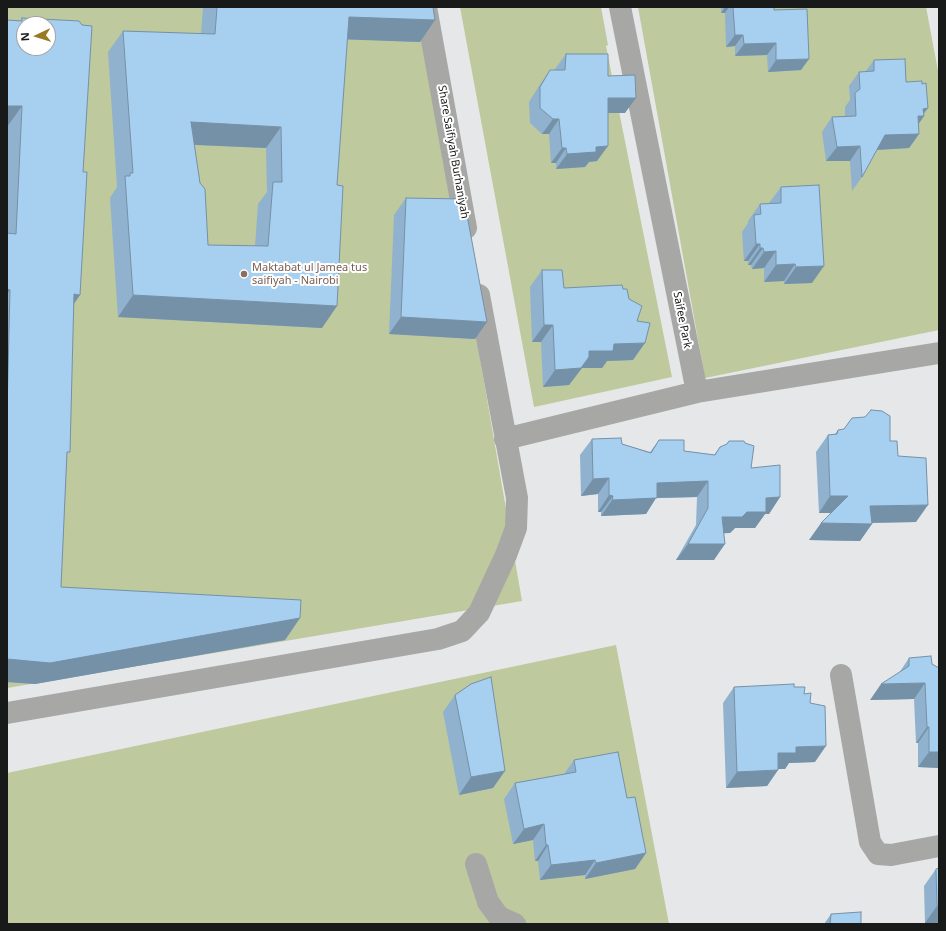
<!DOCTYPE html>
<html>
<head>
<meta charset="utf-8">
<style>
	body { margin:0 }
	#map { position:relative; width:946px; height:931px; overflow:hidden; background:#e6e7e9; font-family:"Noto Sans",sans-serif }
	canvas { display:block }
	.frame { position:absolute; inset:0; border:8px solid #181919; pointer-events:none }
	.north { position:absolute; left:16px; top:16px; width:40px; height:40px; box-sizing:border-box; background:#fff; border:1px solid #a3a3a3; border-radius:50%; rotate:266deg; font-size:11px; font-weight:700; line-height:16px; text-align:center; color:#181919 }
	.north::after { content:''; display:block; margin:auto; width:14px; height:18px; background:#987a23; clip-path:polygon(50% 0,100% 100%,50% 72%,0 100%) }
</style>
</head>
<body>
<div id="map">
<canvas width="946" height="931"></canvas>
<div class="frame"></div>
<div class="north">N</div>
</div>
<script>
const ctx = document.querySelector('canvas').getContext('2d');
ctx.lineJoin = 'round';
function fillPath(path, color) {
  ctx.fillStyle = color;
  ctx.fill(path, 'evenodd');
}
function toPath(rows) {
  const path = new Path2D();
  for (const r of rows) {
    path.moveTo(r[0], r[1]);
    for (let i = 2; i < r.length; i += 2) path.lineTo(r[i], r[i + 1]);
  }
  return path;
}
function strokePath(path, color, width, dash) {
  ctx.strokeStyle = color;
  ctx.lineWidth = width;
  ctx.lineCap = dash ? 'butt' : 'round';
  ctx.setLineDash(dash || []);
  ctx.stroke(path);
}
function label(font, color, halo, rows, align = 'center') {
  ctx.font = font + ' "Noto Sans",sans-serif';
  ctx.lineWidth = 4;
  ctx.setLineDash([]);
  ctx.textBaseline = 'middle';
  ctx.strokeStyle = halo;
  ctx.fillStyle = color;
  for (const [text, x, y, turn = 0] of rows) {
    ctx.save();
    ctx.translate(x, y);
    ctx.rotate((+turn || 0) * Math.PI / 180);
    ctx.textAlign = isNaN(turn) ? turn : align;
    if (halo) ctx.strokeText(text, 0, 0);
    ctx.fillText(text, 0, 0);
    ctx.restore();
  }
}
fillPath(toPath([
	[7,7,419,7,522,601,7,688],
	[24,24,48,24,48,48,24,48],
	[460,7,601,7,608,45,606,46,672,377,534,407],
	[638,7,926,7,939,76,939,330,705,378],
	[616,645,669,924,7,924,7,773]
]), '#bec99d');
strokePath(toPath([
	[426,7,466,228],
	[620,7,697,392,939,353],
	[505,439,697,392],
	[841,675,870,842,878,854,891,855,939,846],
	[7,713,438,639,462,631,479,613,506,555,516,528,517,498,479,295],
	[476,864,488,902,499,917,515,924]
]), '#a7a7a6', 22);
fillPath(toPath([
	[203,7,433,7,420,42,347,39,322,328,118,317,110,198,117,187,108,52,123,31,201,34],
	[194,145,266,148,267,192,258,204,255,246,208,245],
	[721,7,774,7,774,10,801,70,768,72,767,55,735,56,735,46,726,47,725,13,721,13],
	[22,18,83,172,80,295,74,303,61,587,300,618,285,640,35,684,7,682,7,20,20,21],
	[566,54,608,76,625,113,608,113,597,161,589,162,585,167,556,169,556,163,551,163,549,134,542,134,530,123,529,102,539,86,550,70,555,70,555,69],
	[874,60,906,82,922,84,924,116,918,124,919,134,909,148,877,150,862,177,852,191,850,161,826,161,822,132,832,117,845,116,845,107,850,100,849,86,859,72,865,72],
	[781,187,812,283,784,284,784,281,764,282,764,268,752,269,751,265,748,265,748,261,744,261,742,232,748,223,748,221,760,204,769,203],
	[406,198,475,339,389,334,394,215],
	[542,270,564,288,623,289,629,299,637,321,633,360,607,361,602,368,582,368,569,385,543,387,541,342,532,342,530,287],
	[838,430,890,441,898,456,916,522,872,523,860,541,809,540,831,513,819,513,816,452,828,435,835,434],
	[592,439,622,444,650,452,659,440,684,451,714,455,720,447,726,445,729,441,751,468,780,497,769,514,765,514,755,528,735,528,730,533,724,533,714,560,676,560,696,525,697,497,656,498,646,514,601,516,601,512,598,512,598,494,581,496,580,455],
	[909,658,932,664,939,668,939,768,918,767,918,743,916,743,914,699,870,700,899,673],
	[734,687,794,687,804,694,810,703,815,762,789,763,785,769,778,769,778,770,767,786,726,788,723,703],
	[455,695,493,788,459,795,443,712],
	[574,760,627,798,646,853,635,869,585,879,585,875,540,880,538,861,535,861,533,840,513,844,504,799,515,783,564,774],
	[936,869,939,923,925,923,924,886],
	[831,914,861,924,824,924]
]), '#90b2ce');
fillPath(toPath([
	[725,7,729,7,725,13,721,13],
	[349,17,435,20,420,42,334,39],
	[735,35,743,35,735,46,726,47],
	[776,43,767,55,735,56,744,44],
	[809,59,801,70,768,72,776,60],
	[608,98,636,98,625,113,597,113],
	[7,106,22,106,7,127],
	[928,108,922,116,924,116,914,131,907,131,923,109],
	[553,119,559,119,549,134,542,134],
	[191,122,281,127,266,148,176,144],
	[919,134,909,148,875,150,885,135],
	[608,146,597,161,589,162,585,167,556,169,567,154,596,147],
	[860,146,850,161,826,161,837,147],
	[562,148,566,148,556,163,551,163],
	[756,244,760,244,748,261,744,261],
	[760,248,763,248,751,265,748,265],
	[776,251,764,268,752,269,764,252],
	[795,264,784,281,764,282,776,265],
	[824,266,812,283,784,284,796,267],
	[7,289,10,290,7,294],
	[74,294,80,295,65,317],
	[133,295,337,306,322,328,118,317],
	[401,317,487,322,475,339,389,334],
	[544,325,553,325,541,342,532,342],
	[645,343,633,360,607,361,602,368,582,368,569,385,543,387,555,370,589,351,614,344],
	[609,478,598,494,581,496,593,479],
	[708,481,697,497,656,498,646,514,601,516,612,500,657,483],
	[609,495,613,496,601,512,598,512],
	[830,496,848,496,836,513,819,513],
	[780,497,769,514,765,514,755,528,735,528,730,533,711,534,722,517,747,512,766,498],
	[928,505,916,522,858,523,870,506],
	[821,523,872,524,860,541,809,540],
	[688,544,725,544,714,560,676,560],
	[300,618,285,640,35,684,7,682,7,659],
	[925,683,914,699,870,700,881,684],
	[927,727,929,727,918,743,916,743],
	[826,746,815,762,789,763,785,769,767,769,778,753,796,747],
	[929,752,939,752,939,768,918,767],
	[778,770,767,786,726,788,737,772],
	[505,771,493,788,459,795,471,777],
	[544,824,533,840,513,844,524,829],
	[546,845,548,845,538,861,535,861],
	[646,853,635,869,585,879,596,863],
	[595,860,585,875,540,880,551,865],
	[937,906,939,906,939,923,925,923]
]), '#7591a7');
const building = toPath([
	[217,7,433,7,435,20,349,17,337,185,343,186,337,306,133,295,125,176,130,176,130,173,133,173,123,31,215,34,217,7],
	[191,122,281,127,282,182,273,182,268,246,208,245,205,189,200,183,191,122],
	[733,7,774,7,774,10,807,9,809,59,776,60,776,43,744,44,743,35,735,35,733,7],
	[22,18,79,21,82,25,92,26,83,172,87,172,80,295,74,294,70,452,67,452,61,587,301,600,300,618,50,663,7,659,7,411,10,290,7,289,7,233,16,234,22,106,7,106,7,20,22,21,22,18],
	[24,24,48,24,48,48,24,48,24,24],
	[566,54,608,54,608,76,635,75,636,98,608,98,608,146,596,147,596,152,567,154,566,148,562,148,559,119,553,119,540,108,540,87,550,70,565,70,566,54],
	[905,59,906,82,922,81,922,84,926,83,928,108,923,109,924,116,918,116,919,134,885,135,862,177,860,146,837,147,832,117,856,116,855,93,860,89,859,72,874,71,874,60,905,59],
	[819,185,824,266,796,267,795,264,776,265,776,251,764,252,763,248,760,248,760,244,756,244,754,215,761,214,760,204,781,203,781,187,819,185],
	[406,198,464,199,487,322,401,317,406,198],
	[542,270,562,270,564,288,622,285,623,289,627,289,629,299,642,306,637,321,650,323,645,343,614,344,613,351,589,351,589,357,581,368,555,370,553,325,544,325,542,270],
	[871,410,882,411,890,416,890,441,897,441,898,456,926,458,928,505,870,506,872,524,821,523,848,496,830,496,828,435,837,434,838,430,844,429,852,418,865,417,871,410],
	[621,438,622,444,651,453,659,440,684,440,684,451,715,455,720,447,727,444,729,441,744,441,745,443,754,446,751,468,780,465,780,497,766,498,766,512,747,512,742,517,722,517,725,544,688,544,708,508,708,481,657,483,657,498,612,500,613,496,609,495,609,478,593,479,592,439,621,438],
	[931,656,932,664,939,668,939,752,929,752,929,727,927,727,925,683,881,684,909,666,909,658,931,656],
	[491,677,505,771,471,777,455,695,471,684,491,677],
	[794,684,794,687,805,687,804,694,811,693,810,703,825,706,826,746,796,747,796,753,778,753,778,770,737,772,734,687,794,684],
	[618,752,627,798,635,797,646,853,596,863,595,860,551,865,548,845,546,845,544,824,524,829,515,783,576,772,574,760,618,752],
	[939,868,939,906,937,906,936,869,939,868],
	[861,912,861,924,830,924,831,914,861,912]
]);
fillPath(building, '#a7cfef');
strokePath(building, '#7591a7', 1);
for (const [x, y, r, color] of [
	[244,274,4,"#8d6e63"]
]) {
  const dot = new Path2D();
  dot.arc(x, y, r, 0, 2 * Math.PI);
  ctx.fillStyle = color;
  ctx.fill(dot);
  strokePath(dot, '#fff', 1.5);
}
label('11px', '#181919', '#fff', [
	["Share Saifiyah Burhaniyah",453,152,80],
	["Saifee Park",682,320,79]
]);
label('11px', '#785e54', '#fff', [
	["Maktabat ul Jamea tus",252,268],
	["saifiyah - Nairobi",252,281]
], 'left');
</script>
</body>
</html>
